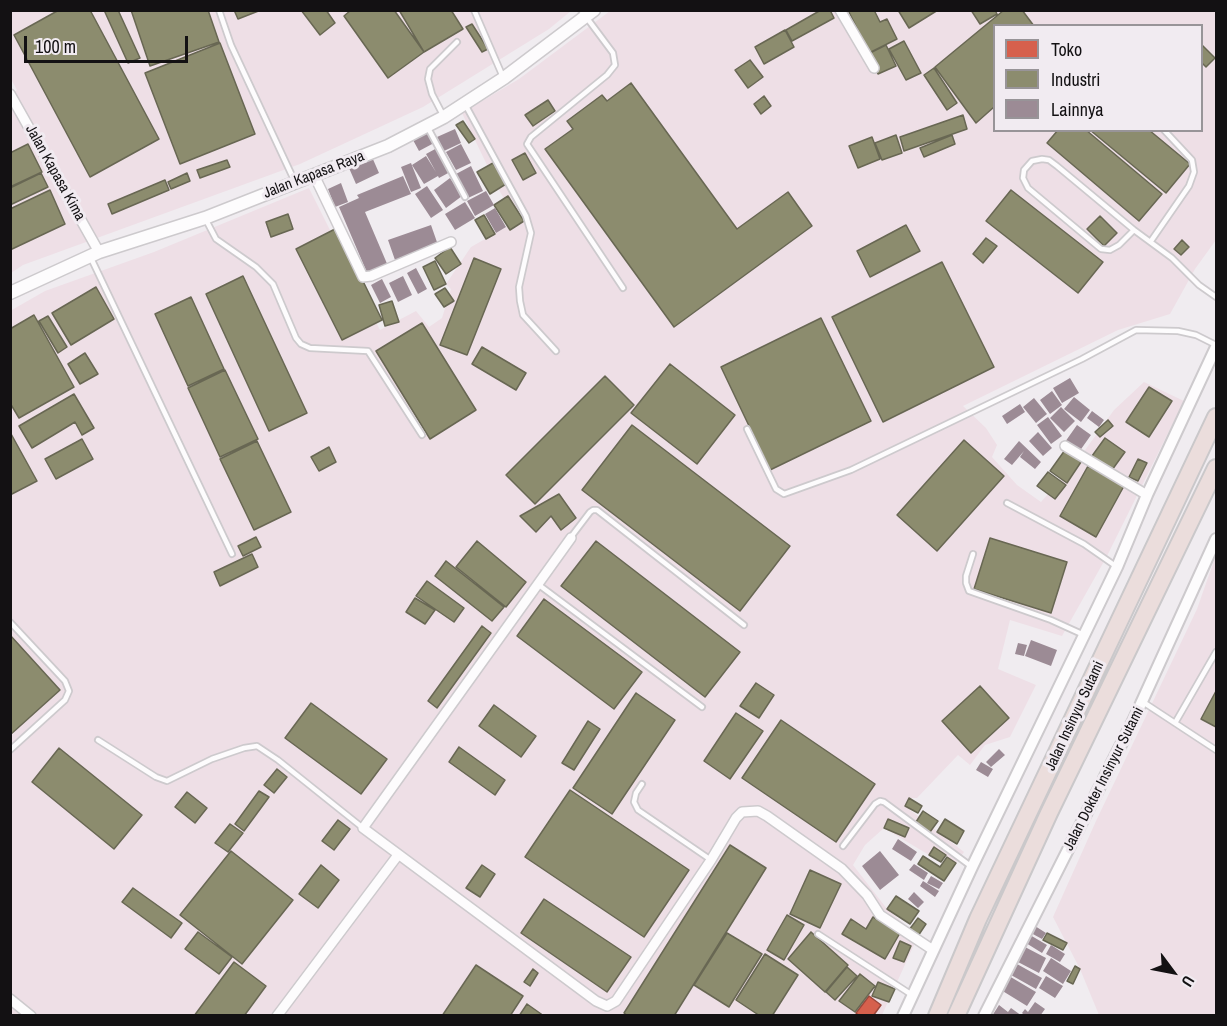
<!DOCTYPE html>
<html>
<head>
<meta charset="utf-8">
<style>
	body { margin:0 }
	#map { position:relative; width:1227px; height:1026px; overflow:hidden; background:#f0ecf0; font-family:"Archivo Narrow",sans-serif }
	canvas { display:block }
	.frame { position:absolute; inset:0; border:12px solid #131113; pointer-events:none }
	.legend { position:absolute; left:993px; top:24px; width:210px; height:108px; box-sizing:border-box; background:#f1ebf1; border:2px solid #989498; margin:0; padding:8px 10px; list-style:none; font-size:18px; color:#131113 }
	.legend li { display:flex; align-items:center; gap:12px; height:30px }
	.legend b { width:30px; border:2px solid #989498 }
	.north { position:absolute; left:1143px; top:942px; width:60px; height:60px; -webkit-text-stroke:4px #f1ebf1; paint-order:stroke; rotate:122deg; font-size:16px; font-weight:700; line-height:24px; text-align:center; color:#131113 }
	.north::after { content:''; display:block; margin:auto; width:21px; height:27px; background:#131113; clip-path:polygon(50% 0,100% 100%,50% 72%,0 100%) }
	.scale { position:absolute; left:24px; top:36px; width:164px; height:27px; box-sizing:border-box; border:3px solid #131113; border-top:0; padding-left:8px; font-size:18px; line-height:21px; white-space:nowrap; color:#131113; -webkit-text-stroke:4px #f1ebf1; paint-order:stroke }
</style>
</head>
<body>
<div id="map">
<canvas width="1227" height="1026"></canvas>
<div class="frame"></div>
<ul class="legend">
<li><b style="height:16px;background:#d6604d"></b>Toko</li>
<li><b style="height:16px;background:#8c8c6e"></b>Industri</li>
<li><b style="height:16px;background:#9c8b95"></b>Lainnya</li>
</ul>
<div class="north">U</div>
<div class="scale">100 m</div>
</div>
<script>
const ctx = document.querySelector('canvas').getContext('2d');
ctx.lineJoin = 'round';
function fillPath(path, color) {
  ctx.fillStyle = color;
  ctx.fill(path, 'evenodd');
}
function toPath(rows) {
  const path = new Path2D();
  for (const r of rows) {
    path.moveTo(r[0], r[1]);
    for (let i = 2; i < r.length; i += 2) path.lineTo(r[i], r[i + 1]);
  }
  return path;
}
function strokePath(path, color, width, dash) {
  ctx.strokeStyle = color;
  ctx.lineWidth = width;
  ctx.lineCap = dash ? 'butt' : 'round';
  ctx.setLineDash(dash || []);
  ctx.stroke(path);
}
function label(font, color, halo, rows, align = 'center') {
  ctx.font = font + ' "Archivo Narrow",sans-serif';
  ctx.lineWidth = 6;
  ctx.setLineDash([]);
  ctx.textBaseline = 'middle';
  ctx.strokeStyle = halo;
  ctx.fillStyle = color;
  for (const [text, x, y, turn = 0] of rows) {
    ctx.save();
    ctx.translate(x, y);
    ctx.rotate((+turn || 0) * Math.PI / 180);
    ctx.textAlign = isNaN(turn) ? turn : align;
    if (halo) ctx.strokeText(text, 0, 0);
    ctx.fillText(text, 0, 0);
    ctx.restore();
  }
}
fillPath(toPath([
	[10,11,571,11,549,29,423,107,300,164,23,265,11,273,10,94,17,90,11,79],
	[610,11,1216,11,1216,240,1195,269,1170,314,1118,330,963,406,986,428,997,445,992,457,1017,485,1041,502,1083,453,1114,410,1144,382,1184,401,1107,556,1062,636,1010,620,998,669,1036,685,1010,737,985,745,970,765,958,755,917,798,909,798,905,806,964,852,956,863,934,847,929,855,884,828,865,845,853,865,887,909,918,936,882,1015,11,1015,10,311,45,291,154,252,309,188,380,330,416,311,429,327,442,318,451,289,446,284,471,247,517,221,499,190,462,113,519,79],
	[994,26,1202,26,1202,130,994,130],
	[1216,555,1216,1015,1099,1015,1080,969,1053,917,1096,821,1197,609]
]), '#eedfe6');
const shops = toPath([
	[869,996,881,1005,873,1016,859,1016,856,1013,869,996]
]);
fillPath(shops, '#d6604d');
strokePath(shops, '#9c483c', 1.5);
const industry = toPath([
	[59,10,90,10,159,139,90,177,14,35,59,10],
	[104,10,118,10,140,58,128,63,104,10],
	[131,10,208,10,219,42,150,66,131,10],
	[234,10,261,10,238,19,234,10],
	[301,10,326,10,335,23,320,35,301,10],
	[351,10,394,10,424,52,388,78,344,16,351,10],
	[399,10,451,10,463,29,424,52,399,10],
	[821,10,830,10,834,18,792,41,786,30,821,10],
	[848,10,874,10,880,22,887,19,897,39,869,53,848,10],
	[898,10,938,10,909,28,898,10],
	[971,10,995,10,997,14,980,24,971,10],
	[1004,10,1022,10,1034,26,994,26,994,107,976,123,935,67,1004,10],
	[472,24,488,49,482,52,466,27,472,24],
	[785,30,794,47,764,64,755,47,785,30],
	[904,41,921,73,906,80,889,49,904,41],
	[220,43,255,134,180,164,145,73,220,43],
	[886,45,896,66,878,74,868,54,886,45],
	[1202,45,1215,58,1206,67,1202,63,1202,45],
	[750,60,763,77,748,88,735,70,750,60],
	[934,68,957,103,947,110,924,75,934,68],
	[631,83,737,229,788,192,812,226,674,327,545,149,573,129,567,121,602,95,607,101,631,83],
	[764,96,771,106,761,114,754,104,764,96],
	[548,100,555,111,533,126,525,115,548,100],
	[963,115,967,129,904,151,900,137,963,115],
	[463,121,475,139,469,143,456,125,463,121],
	[1058,130,1086,130,1162,194,1139,221,1047,143,1058,130],
	[1090,130,1149,130,1190,164,1166,193,1090,130],
	[896,135,902,153,882,160,875,143,896,135],
	[952,135,955,144,924,157,920,148,952,135],
	[872,137,880,159,858,168,849,146,872,137],
	[28,144,42,172,10,187,10,153,28,144],
	[525,153,536,173,523,180,512,160,525,153],
	[227,160,230,167,200,178,197,170,227,160],
	[493,163,506,184,490,194,477,172,493,163],
	[41,173,48,187,10,205,10,188,41,173],
	[187,173,190,181,171,189,168,182,187,173],
	[165,180,169,190,112,214,108,204,165,180],
	[50,190,65,224,10,250,10,209,50,190],
	[1011,190,1103,262,1078,293,986,221,1011,190],
	[508,196,524,221,510,230,494,205,508,196],
	[288,214,293,229,271,237,266,222,288,214],
	[484,215,495,234,486,239,475,220,484,215],
	[1100,216,1117,233,1104,246,1087,229,1100,216],
	[906,225,920,251,870,277,857,251,906,225],
	[337,228,382,320,342,340,296,249,337,228],
	[986,238,997,246,983,263,973,254,986,238],
	[1182,240,1189,247,1181,255,1174,249,1182,240],
	[450,247,461,264,446,274,435,258,450,247],
	[474,258,501,269,467,355,440,345,474,258],
	[435,261,446,284,434,290,423,267,435,261],
	[942,262,994,367,883,422,832,317,942,262],
	[243,276,307,413,269,431,206,294,243,276],
	[96,287,114,319,71,345,52,313,96,287],
	[445,288,454,301,444,307,435,294,445,288],
	[191,297,224,369,188,386,155,314,191,297],
	[392,301,399,322,385,326,379,305,392,301],
	[34,315,74,387,19,418,10,403,10,329,34,315],
	[48,316,67,347,58,353,39,321,48,316],
	[821,318,871,421,770,470,721,367,821,318],
	[422,323,476,410,430,439,376,351,422,323],
	[482,347,526,373,516,390,472,364,482,347],
	[85,353,98,374,80,384,68,364,85,353],
	[670,364,735,415,697,464,631,413,670,364],
	[225,370,258,439,220,457,188,388,225,370],
	[605,376,634,405,535,504,506,475,605,376],
	[1149,387,1172,401,1149,437,1126,422,1149,387],
	[74,394,94,428,82,435,75,422,32,448,19,426,74,394],
	[1108,420,1113,426,1100,437,1095,432,1108,420],
	[632,425,790,546,740,611,582,490,632,425],
	[10,432,37,481,10,495,10,432],
	[1105,438,1125,452,1112,470,1092,456,1105,438],
	[82,439,93,459,56,479,45,459,82,439],
	[964,440,1004,476,937,551,897,515,964,440],
	[257,441,291,512,254,530,220,459,257,441],
	[329,447,336,462,319,471,311,457,329,447],
	[1065,450,1081,462,1067,483,1050,471,1065,450],
	[1138,459,1147,463,1138,481,1129,477,1138,459],
	[1088,466,1124,486,1096,537,1060,516,1088,466],
	[1048,472,1066,485,1055,499,1037,486,1048,472],
	[559,494,576,518,561,530,551,516,536,532,520,516,559,494],
	[256,537,261,547,243,556,238,546,256,537],
	[990,538,1067,562,1051,613,974,589,990,538],
	[477,541,526,582,506,607,456,567,477,541],
	[596,541,740,652,705,697,561,586,596,541],
	[252,554,258,567,220,586,214,572,252,554],
	[446,561,504,607,492,621,435,576,446,561],
	[427,581,464,608,454,622,416,596,427,581],
	[415,598,435,610,425,624,406,612,415,598],
	[544,599,642,672,614,709,517,636,544,599],
	[482,626,491,633,437,708,428,701,482,626],
	[10,635,60,690,10,735,10,635],
	[756,683,774,695,759,718,740,706,756,683],
	[980,686,1009,718,971,753,942,721,980,686],
	[1216,691,1216,727,1201,719,1216,691],
	[636,693,675,720,612,814,573,788,636,693],
	[311,703,387,759,361,794,285,738,311,703],
	[494,705,536,736,521,757,479,726,494,705],
	[736,713,763,731,730,779,704,761,736,713],
	[781,720,875,784,836,842,742,778,781,720],
	[588,721,600,729,574,770,562,763,588,721],
	[459,747,505,780,495,795,449,762,459,747],
	[59,748,142,815,114,849,32,782,59,748],
	[277,769,287,777,274,793,264,785,277,769],
	[570,790,689,870,644,937,525,857,570,790],
	[259,791,269,797,244,831,235,824,259,791],
	[187,792,207,808,195,823,175,807,187,792],
	[909,798,922,806,918,813,905,806,909,798],
	[923,811,938,821,930,832,916,822,923,811],
	[888,819,909,828,905,837,884,828,888,819],
	[945,819,964,831,957,844,937,832,945,819],
	[338,820,350,829,334,850,322,841,338,820],
	[230,824,243,833,228,852,215,843,230,824],
	[730,845,766,868,674,1016,628,1016,624,1013,730,845],
	[934,847,946,855,941,862,929,855,934,847],
	[231,851,293,900,242,964,180,915,231,851],
	[923,856,940,867,947,857,956,863,944,881,918,864,923,856],
	[321,865,339,880,318,908,299,894,321,865],
	[482,865,495,874,480,897,466,888,482,865],
	[810,870,841,884,820,928,790,914,810,870],
	[133,888,182,923,171,938,122,902,133,888],
	[896,896,919,911,910,924,887,909,896,896],
	[544,899,631,957,607,992,521,933,544,899],
	[787,915,804,925,784,960,767,950,787,915],
	[873,917,900,933,885,959,842,934,851,919,866,929,873,917],
	[918,918,926,924,918,936,909,930,918,918],
	[198,932,232,957,219,974,185,949,198,932],
	[811,932,848,965,825,992,788,959,811,932],
	[727,933,762,954,729,1007,694,985,727,933],
	[1047,933,1067,943,1063,950,1043,940,1047,933],
	[900,941,911,946,904,962,893,958,900,941],
	[765,954,798,975,772,1016,760,1016,736,1000,765,954],
	[234,962,266,986,244,1016,194,1016,234,962],
	[476,965,523,996,510,1016,442,1016,476,965],
	[1075,966,1080,969,1073,984,1067,981,1075,966],
	[847,967,857,976,835,1000,826,992,847,967],
	[533,969,538,973,530,986,524,982,533,969],
	[860,974,875,986,855,1012,839,1001,860,974],
	[878,982,895,989,889,1002,872,996,878,982],
	[527,1004,544,1016,519,1016,527,1004]
]);
fillPath(industry, '#8c8c6e');
strokePath(industry, '#686753', 1.5);
fillPath(toPath([
	[455,129,461,143,444,151,437,137],
	[428,132,434,143,419,151,413,140],
	[461,144,471,163,456,170,446,152],
	[437,148,450,172,439,178,438,176,424,184,412,165,426,156,436,172,426,154],
	[372,157,379,173,356,184,349,168],
	[411,163,421,188,411,192,401,167],
	[471,166,483,191,468,198,456,174],
	[403,176,411,194,365,212,388,266,368,275,339,207,359,198,357,195],
	[450,178,462,196,446,208,434,190],
	[341,183,348,202,335,207,328,189],
	[427,186,443,210,431,218,415,194],
	[486,191,494,205,475,216,467,201],
	[465,202,475,218,455,230,445,214],
	[495,208,506,227,496,233,485,214],
	[431,225,438,245,395,260,388,240],
	[416,268,427,289,418,294,407,273],
	[403,276,412,295,398,302,389,283],
	[382,279,391,297,380,303,371,285],
	[1070,378,1079,393,1062,403,1053,388],
	[1052,391,1062,405,1050,414,1040,400],
	[1074,397,1090,410,1081,422,1064,409],
	[1034,398,1047,414,1036,423,1023,407],
	[1020,404,1025,412,1007,424,1002,416],
	[1061,407,1075,421,1064,432,1050,418],
	[1092,411,1104,420,1099,427,1087,418],
	[1048,417,1062,436,1051,444,1037,425],
	[1077,425,1091,435,1079,452,1065,442],
	[1038,432,1052,448,1043,456,1029,441],
	[1019,441,1041,462,1035,469,1020,457,1024,451,1012,465,1004,459],
	[1031,640,1057,650,1051,666,1025,656],
	[1018,643,1027,645,1024,656,1015,654],
	[999,749,1005,755,991,767,986,762],
	[981,762,993,769,988,777,976,770],
	[898,839,917,852,911,861,892,849],
	[880,851,899,875,880,890,862,866],
	[914,864,928,873,924,880,909,870],
	[931,876,943,883,939,889,927,883],
	[923,881,939,891,935,897,920,886],
	[914,892,924,902,918,908,908,899],
	[1035,926,1046,933,1042,939,1031,933],
	[1030,935,1047,945,1042,953,1026,943],
	[1051,945,1065,954,1060,962,1046,954],
	[1025,947,1046,958,1039,973,1018,962],
	[1051,958,1071,971,1063,984,1043,971],
	[1017,964,1042,978,1036,989,1011,975],
	[1009,976,1036,992,1027,1006,1001,990],
	[1046,976,1063,986,1055,998,1039,988],
	[1035,1002,1045,1009,1040,1016,1025,1016,1022,1013,1025,1009,1028,1012],
	[999,1005,1008,1012,1011,1008,1022,1016,992,1016]
]), '#9c8b95');
const service = toPath([
	[219,10,231,45,295,182],
	[474,10,503,77],
	[581,10,613,53,615,65,607,75,531,137,527,144,623,288],
	[466,106,526,216,531,233,519,287,520,301,523,315,556,351],
	[444,117,432,94,428,79,430,69,457,42],
	[428,128,465,197],
	[206,220,216,239,256,267,273,284,296,338,301,344,310,348,368,351,422,435],
	[1134,230,1119,245,1110,250,1101,249,1028,188,1023,178,1024,170,1032,161,1042,159,1049,160,1057,166,1134,230,1172,258,1199,285,1216,297],
	[1151,241,1189,186,1194,172,1192,160,1164,130],
	[90,256,232,554],
	[747,429,776,489,784,494,851,470,1082,359,1136,330,1178,331,1196,335,1216,345],
	[1007,503,1084,544,1117,567],
	[571,537,590,512,593,510,597,510,744,625],
	[973,554,966,576,966,583,969,591,1051,620,1084,635],
	[539,585,702,707],
	[10,622,65,681,69,691,65,700,10,750],
	[1143,702,1216,750],
	[1175,723,1216,652],
	[98,740,156,777,167,781,212,759,244,748,257,746,278,760,363,828],
	[642,784,636,793,634,802,638,810,711,860],
	[843,846,875,804,880,801,884,802,972,867],
	[818,934,912,995]
]);
const minor = toPath([
	[840,10,874,68],
	[10,94,99,252],
	[314,175,363,277,371,276,451,242],
	[1065,446,1147,495],
	[571,538,363,828,596,1001,607,1006,616,1001,711,860,736,818,742,812,758,811,767,816,842,869,867,895,880,915,933,950],
	[10,999,31,1016],
	[277,1016,398,855]
]);
const tertiary = toPath([
	[903,1016,972,867,1117,567,1147,495,1216,347],
	[984,1016,1134,719,1216,539]
]);
const secondary = toPath([
	[10,293,99,252,205,218,388,146,444,117,504,78,594,10]
]);
const motorway = toPath([
	[937,1016,978,919,1216,417],
	[956,1016,1049,813,1216,468]
]);
strokePath(service, '#cdcacd', 8);
strokePath(minor, '#cdcacd', 12);
strokePath(tertiary, '#cdcacd', 14);
strokePath(secondary, '#cdcacd', 15);
strokePath(motorway, '#cac8ca', 20);
strokePath(service, '#fdfcfd', 4.5);
strokePath(minor, '#fdfcfd', 9);
strokePath(tertiary, '#fdfcfd', 10);
strokePath(secondary, '#fdfcfd', 12);
strokePath(motorway, '#ebdddc', 16);
label('15px', '#131113', '#f1ebf1', [
	["Jalan Kapasa Kima",55,173,61],
	["Jalan Kapasa Raya",314,175,-21],
	["Jalan Insinyur Sutami",1075,716,-65],
	["Jalan Dokter Insinyur Sutami",1104,779,-63]
]);
</script>
</body>
</html>
